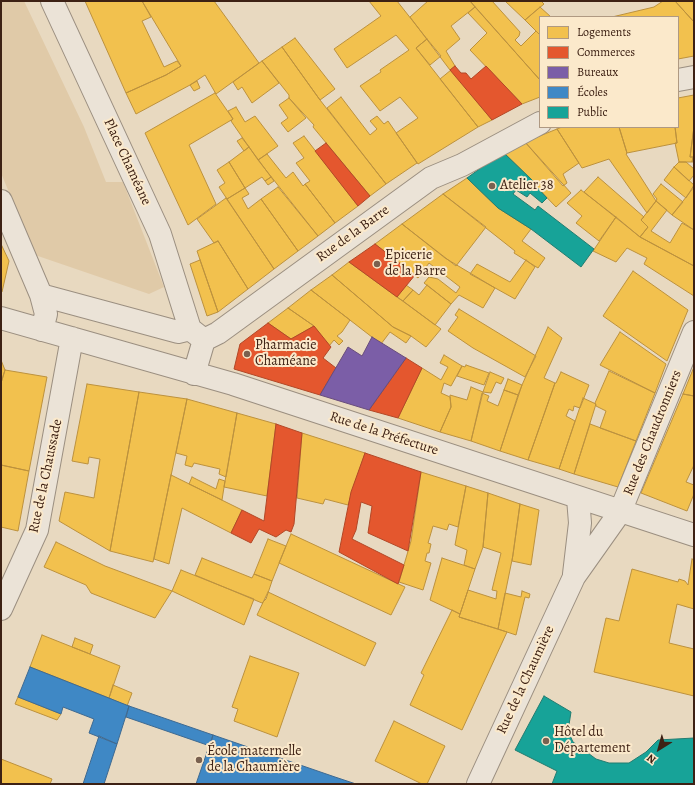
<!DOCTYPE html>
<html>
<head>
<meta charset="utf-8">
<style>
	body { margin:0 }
	#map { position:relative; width:695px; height:785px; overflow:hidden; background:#e8d9c0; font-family:Alegreya,serif }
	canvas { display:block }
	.frame { position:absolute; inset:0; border:2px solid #3d2114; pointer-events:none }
	.legend { position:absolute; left:539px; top:16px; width:140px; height:112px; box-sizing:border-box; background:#fbe9cb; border:1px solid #af9982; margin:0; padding:5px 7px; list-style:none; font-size:12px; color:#3d2114 }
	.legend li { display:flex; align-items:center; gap:8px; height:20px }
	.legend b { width:20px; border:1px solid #af9982 }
	.north { position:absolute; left:639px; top:729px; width:40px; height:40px; -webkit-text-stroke:3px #fbe9cb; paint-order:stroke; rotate:217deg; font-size:11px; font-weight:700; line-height:16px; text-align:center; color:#3d2114 }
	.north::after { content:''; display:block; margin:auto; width:14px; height:18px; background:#3d2114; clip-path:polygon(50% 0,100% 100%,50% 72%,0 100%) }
</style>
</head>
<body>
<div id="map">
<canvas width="695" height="785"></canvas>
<div class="frame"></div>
<ul class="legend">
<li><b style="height:11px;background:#f2c14e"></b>Logements</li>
<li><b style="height:11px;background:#e4572e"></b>Commerces</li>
<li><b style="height:11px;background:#7b5ea7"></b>Bureaux</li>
<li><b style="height:11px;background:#3f88c5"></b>Écoles</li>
<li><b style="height:11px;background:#17a398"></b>Public</li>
</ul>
<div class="north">N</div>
</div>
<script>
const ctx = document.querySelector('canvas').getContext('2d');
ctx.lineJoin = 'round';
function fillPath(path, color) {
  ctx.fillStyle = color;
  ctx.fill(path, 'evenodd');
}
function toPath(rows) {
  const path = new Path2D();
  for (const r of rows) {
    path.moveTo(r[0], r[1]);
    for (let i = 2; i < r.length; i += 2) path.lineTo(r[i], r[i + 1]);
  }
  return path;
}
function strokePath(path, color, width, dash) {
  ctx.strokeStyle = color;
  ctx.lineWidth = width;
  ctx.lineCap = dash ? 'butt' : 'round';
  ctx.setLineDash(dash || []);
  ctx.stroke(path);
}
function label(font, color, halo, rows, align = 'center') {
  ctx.font = font + ' Alegreya,serif';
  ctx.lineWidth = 4;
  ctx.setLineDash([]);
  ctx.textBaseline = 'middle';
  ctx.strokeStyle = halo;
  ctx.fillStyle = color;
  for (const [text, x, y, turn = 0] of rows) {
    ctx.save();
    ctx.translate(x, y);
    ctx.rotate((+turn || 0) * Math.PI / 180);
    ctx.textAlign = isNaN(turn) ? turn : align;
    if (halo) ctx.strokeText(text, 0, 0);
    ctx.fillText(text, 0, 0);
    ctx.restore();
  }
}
fillPath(toPath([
	[1,1,24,1,84,127,106,182,123,182,164,287,149,294,35,255,1,173]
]), '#e0caa8');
const homes = toPath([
	[85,1,142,1,151,17,142,21,164,67,177,61,181,66,166,75,126,93,85,1],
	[142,1,214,1,259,63,216,94,205,75,190,85,136,114,126,93,166,75,181,66,142,1],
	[369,1,397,1,427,39,416,48,478,127,418,164,396,133,418,118,400,97,380,111,360,86,381,72,380,70,409,50,396,35,347,68,334,49,381,16,369,1],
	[428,1,470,1,475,7,451,26,460,39,446,51,455,66,450,70,410,17,428,1],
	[470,1,492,1,520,32,519,36,515,40,521,46,536,31,540,35,540,80,470,1],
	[505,1,541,1,544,4,525,20,505,1],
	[663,1,675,1,694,22,694,56,678,59,678,17,612,17,654,7,663,1],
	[675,1,694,1,694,22,675,1],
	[475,7,540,80,540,97,522,104,470,50,487,33,468,13,475,7],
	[540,7,551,17,540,17,540,35,525,20,540,7],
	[295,38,335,89,320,100,282,47,295,38],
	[427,39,441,56,430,65,416,48,427,39],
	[282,47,320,100,386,184,370,196,313,127,314,125,289,98,289,95,262,61,282,47],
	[262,61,279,83,252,103,242,87,238,90,233,82,262,61],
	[451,70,457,77,492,120,478,127,440,79,451,70],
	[197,81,200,88,194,91,190,85,197,81],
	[215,93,233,119,189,145,216,204,188,225,145,133,215,93],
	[694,95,694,127,690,157,693,157,692,162,679,162,675,143,677,143,675,127,678,127,678,98,694,95],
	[341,97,370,135,377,129,370,121,377,116,384,124,388,121,417,163,386,184,327,108,341,97],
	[289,98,306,118,288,132,281,123,288,118,279,105,289,98],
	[236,107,245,122,255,116,278,146,258,160,231,121,233,119,228,111,236,107],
	[562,127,619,127,627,153,626,154,656,201,647,213,609,159,582,168,557,129,562,127],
	[619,127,675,127,677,143,627,153,619,127],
	[694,127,694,162,692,162,693,157,690,157,694,127],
	[557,129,579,163,563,174,567,183,563,186,525,142,557,129],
	[304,136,358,206,335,223,305,184,310,181,296,163,304,158,293,143,304,136],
	[242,138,249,147,244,151,237,141,242,138],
	[525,142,571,193,556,207,532,182,533,181,503,152,525,142],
	[249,147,271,177,265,181,262,177,245,188,229,162,249,147],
	[267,154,286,178,293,172,303,186,305,184,335,223,318,236,258,160,267,154],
	[229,162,245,188,227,199,219,187,225,183,217,170,229,162],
	[679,162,686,162,694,169,694,175,689,181,674,167,679,162],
	[674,167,694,185,686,198,664,180,674,167],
	[271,177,274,181,268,185,265,181,271,177],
	[598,177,644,217,641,220,648,227,640,237,584,192,598,177],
	[467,178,498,208,531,229,522,241,545,258,538,268,514,253,515,251,443,194,467,178],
	[661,184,683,202,672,215,656,201,657,199,653,194,661,184],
	[278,187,318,236,298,251,261,199,278,187],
	[694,187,694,230,672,215,694,187],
	[245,188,249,194,242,198,248,209,261,199,298,251,274,269,227,199,245,188],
	[581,190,616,217,599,241,576,223,582,216,567,203,581,190],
	[443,194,486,227,456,266,402,224,443,194],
	[226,198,274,269,248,289,218,241,214,243,197,219,226,198],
	[656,201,667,210,651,231,670,243,682,223,694,230,694,266,640,237,648,227,641,220,656,201],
	[616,217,640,237,694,266,694,296,644,264,647,258,627,248,616,262,593,251,616,217],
	[402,224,445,258,495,288,483,308,459,295,451,304,424,283,429,277,438,279,456,293,460,287,429,263,418,278,375,244,402,224],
	[218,241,248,289,218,312,197,251,218,241],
	[1,244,9,261,2,292,1,292,1,244],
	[200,260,218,312,207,316,190,264,200,260],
	[526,260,535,267,515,299,470,274,477,264,510,282,526,260],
	[349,262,441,329,426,347,411,336,393,327,332,275,349,262],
	[633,271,688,310,667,361,603,316,633,271],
	[332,275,393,327,411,336,406,343,390,332,381,344,311,290,332,275],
	[406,285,413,290,403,301,397,297,406,285],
	[427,285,451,304,435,325,403,301,413,290,419,295,427,285],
	[311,290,350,320,342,332,337,336,343,341,339,345,334,340,329,346,314,326,288,308,311,290],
	[288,308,314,326,291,339,268,323,288,308],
	[459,309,536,356,525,377,473,348,448,331,458,317,455,315,459,309],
	[548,327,562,338,544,378,555,383,528,460,500,451,522,385,548,327],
	[620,332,666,364,655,393,600,365,620,332],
	[444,355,462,366,451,386,444,383,441,393,450,397,451,407,440,432,398,418,422,368,441,380,448,367,440,363,444,355],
	[1,360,5,370,1,383,1,360],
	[466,365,489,373,484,385,457,376,462,366,465,367,466,365],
	[694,367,694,396,683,394,694,367],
	[5,370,47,377,29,471,1,465,1,383,5,370],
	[609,371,655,393,636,441,600,428,606,411,596,406,595,403,609,371],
	[490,372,504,378,501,384,496,382,491,393,483,392,490,372],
	[561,372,589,385,580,408,574,406,573,411,569,409,566,416,575,421,559,469,528,460,555,383,556,383,561,372],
	[508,379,522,385,518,395,504,390,508,379],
	[87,384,139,392,110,551,59,521,65,492,94,498,100,459,89,457,88,464,72,461,87,384],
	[471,387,483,392,471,441,440,432,451,407,450,395,467,400,471,387],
	[504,390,518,395,500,451,471,441,482,393,489,396,487,401,498,406,504,390],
	[139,392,187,399,153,562,110,551,139,392],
	[683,394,694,396,694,465,686,482,694,485,694,494,687,511,641,493,683,394],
	[583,398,596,404,574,474,559,469,583,398],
	[187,399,237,413,226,477,219,474,220,469,194,463,192,467,185,465,187,456,176,453,187,399],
	[237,413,276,424,267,496,224,487,237,413],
	[590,424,636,441,618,487,574,474,590,424],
	[302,433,365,453,348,505,325,499,323,504,297,498,302,433],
	[1,465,29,471,18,531,1,527,1,465],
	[421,472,466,486,458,527,449,524,447,530,433,526,428,543,431,544,429,553,427,553,425,561,431,563,423,590,399,582,411,541,421,472],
	[171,475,242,510,231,533,182,508,169,564,154,559,171,475],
	[192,477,216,489,219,479,225,481,222,500,189,484,192,477],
	[466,486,488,493,483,547,475,569,464,565,467,550,455,545,466,486],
	[488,493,520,504,513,555,498,629,459,617,468,590,496,599,497,591,492,590,501,553,483,547,488,493],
	[520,504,539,510,531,565,512,561,520,504],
	[291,534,405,587,391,615,279,563,291,534],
	[268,539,286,546,272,581,254,574,268,539],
	[56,542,105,566,172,591,155,618,91,593,86,585,44,567,56,542],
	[202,558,252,578,254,574,272,581,266,599,262,603,195,575,202,558],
	[442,558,475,569,460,614,430,600,442,558],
	[692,559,694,560,694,609,677,604,669,643,694,649,694,696,594,672,606,618,619,621,632,569,678,582,679,579,685,581,688,585,692,559],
	[181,570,254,599,244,625,172,591,181,570],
	[522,591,530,594,529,598,525,597,516,635,498,629,505,593,521,597,522,591],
	[268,592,376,643,365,666,257,615,268,592],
	[452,610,460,614,459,617,507,632,462,730,410,705,424,675,421,673,452,610],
	[42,635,120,666,109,698,30,667,42,635],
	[75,638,93,645,90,654,72,647,75,638],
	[250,656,299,673,277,737,234,721,238,709,232,707,250,656],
	[113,685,132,693,127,706,109,698,113,685],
	[18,697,61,714,57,720,15,704,18,697],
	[394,721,445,746,427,784,422,784,375,761,394,721],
	[1,759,52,779,50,784,1,784,1,759]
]);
fillPath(homes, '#f2c14e');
strokePath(homes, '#bc913d', 1);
const shops = toPath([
	[455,66,461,73,466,73,471,79,486,66,522,104,492,120,450,70,455,66],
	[326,143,370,196,358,206,315,151,326,143],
	[375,244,415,275,397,297,349,262,375,244],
	[268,323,291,339,314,326,331,347,323,358,336,368,320,395,234,369,240,344,268,323],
	[406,358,422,368,398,418,369,410,406,358],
	[276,424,302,433,294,524,291,532,286,530,276,537,259,529,251,543,231,533,242,510,264,521,276,424],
	[365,453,421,472,408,551,368,533,372,506,361,502,356,530,352,539,404,565,398,584,339,552,351,492,365,453]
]);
fillPath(shops, '#e4572e');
strokePath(shops, '#b24726', 1);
const offices = toPath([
	[372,337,406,358,369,410,320,395,348,347,362,356,372,337]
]);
fillPath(offices, '#7b5ea7');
strokePath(offices, '#684c7b', 1);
const schools = toPath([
	[30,667,129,706,117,744,89,733,94,719,63,707,61,714,18,697,30,667],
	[129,706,213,735,210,746,126,717,129,706],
	[213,735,335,777,356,784,196,784,213,735],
	[99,736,117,744,104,784,83,784,99,736]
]);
fillPath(schools, '#3f88c5');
strokePath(schools, '#3e6990', 1);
const public = toPath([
	[503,152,533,181,532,182,547,198,542,203,530,193,527,197,516,190,513,194,535,210,538,206,594,249,581,267,531,229,498,208,467,178,503,152],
	[544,696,571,712,568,731,573,742,596,759,609,763,629,763,646,752,658,740,694,738,694,784,552,784,557,771,515,750,544,696]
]);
fillPath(public, '#17a398');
strokePath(public, '#227c70', 1);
const street = toPath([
	[52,1,160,234,190,329,204,340],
	[678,80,694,77],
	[1,201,41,295,46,314,42,330],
	[41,295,178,332,190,329],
	[1,318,233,384,694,535],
	[194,374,204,340,218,333,431,178,462,165,540,123],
	[574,574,580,523,578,498],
	[1,609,37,530,72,338],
	[478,784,574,577,620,512,694,332]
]);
strokePath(street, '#9b8f80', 24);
strokePath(street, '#ebe3d7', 22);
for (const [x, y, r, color] of [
	[492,186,4,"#796150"],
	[377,264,4,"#796150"],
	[247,354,4,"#796150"],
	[546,741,4,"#796150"],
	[199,760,4,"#796150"]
]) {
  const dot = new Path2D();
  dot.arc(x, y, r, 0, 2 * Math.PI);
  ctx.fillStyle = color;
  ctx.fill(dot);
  strokePath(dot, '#fbe9cb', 1.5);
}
label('14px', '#3d2114', '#fbe9cb', [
	["Place Chaméane",127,162,65],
	["Rue de la Barre",353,234,-36],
	["Rue des Chaudronniers",653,433,-68],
	["Rue de la Préfecture",384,434,18],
	["Rue de la Chaussade",46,476,-78],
	["Rue de la Chaumière",526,680,-65]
]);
label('14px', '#3d2114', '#fbe9cb', [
	["Atelier 38",500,186],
	["Epicerie",385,256],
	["de la Barre",385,272],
	["Pharmacie",255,346],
	["Chaméane",255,362],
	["Hôtel du",554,733],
	["Département",554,749],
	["École maternelle",207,752],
	["de la Chaumière",207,768]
], 'left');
</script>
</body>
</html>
